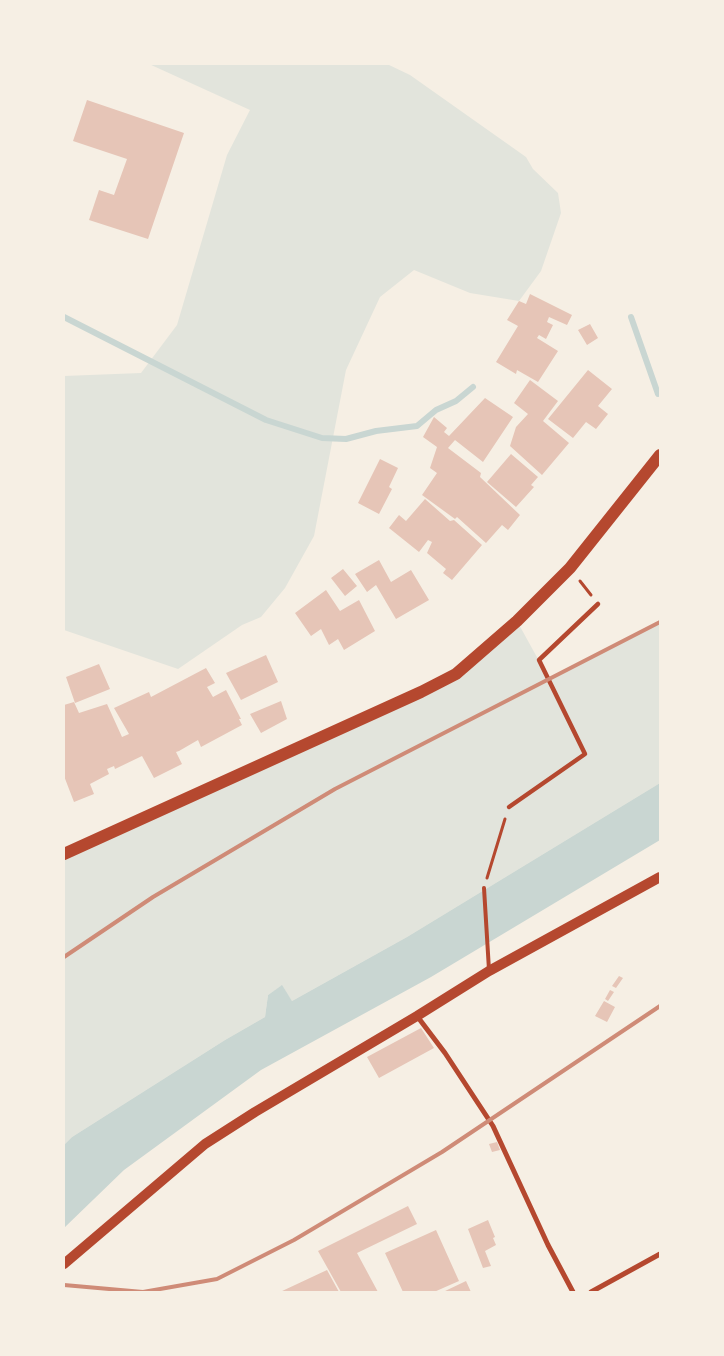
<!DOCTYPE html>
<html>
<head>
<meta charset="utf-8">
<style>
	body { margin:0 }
	#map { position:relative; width:724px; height:1356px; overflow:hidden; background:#f6efe4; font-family:"Public Sans",sans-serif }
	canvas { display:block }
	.frame { position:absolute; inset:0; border:65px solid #f6efe4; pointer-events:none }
</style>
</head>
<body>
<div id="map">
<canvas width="724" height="1356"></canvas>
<div class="frame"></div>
</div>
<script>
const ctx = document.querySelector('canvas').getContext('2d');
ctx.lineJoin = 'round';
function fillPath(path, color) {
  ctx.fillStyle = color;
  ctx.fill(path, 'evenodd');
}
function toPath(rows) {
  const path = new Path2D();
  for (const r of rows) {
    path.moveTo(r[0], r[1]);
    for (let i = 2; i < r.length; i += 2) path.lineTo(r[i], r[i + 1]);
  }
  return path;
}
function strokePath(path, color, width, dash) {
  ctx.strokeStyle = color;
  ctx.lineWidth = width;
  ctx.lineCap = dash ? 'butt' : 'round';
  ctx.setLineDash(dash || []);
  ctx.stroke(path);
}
fillPath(toPath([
	[149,64,387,64,410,75,526,157,533,169,558,193,561,213,541,271,519,301,470,293,414,270,380,297,346,370,314,536,285,588,261,617,242,625,178,669,64,630,64,376,141,373,177,325,227,155,250,110],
	[517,621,549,679,660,622,660,783,407,937,292,1001,281,986,268,995,265,1017,225,1040,72,1137,64,1145,64,854,421,692]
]), '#e2e4dc');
fillPath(toPath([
	[660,783,660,840,431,977,261,1070,124,1170,64,1228,64,1145,72,1137,225,1040,265,1017,268,995,282,985,292,1001,407,937]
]), '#c9d6d2');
strokePath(toPath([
	[64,317,266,420,322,438,346,439,376,431,417,426,436,410,456,401,473,387],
	[631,317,658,394]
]), '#c9d6d2', 6);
fillPath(toPath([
	[87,100,184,133,148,239,89,220,99,190,114,195,127,159,73,141],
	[530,294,572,315,567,325,549,317,547,322,553,325,546,339,539,335,537,338,558,351,538,382,517,370,516,374,496,362,518,326,507,320,519,301,526,304],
	[590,324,598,338,587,345,578,330],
	[588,370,612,389,598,406,608,414,596,429,586,422,573,438,548,419],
	[530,380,558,401,543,421,569,443,542,475,510,446,516,427,528,414,514,403],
	[485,398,513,417,483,462,455,440,448,448,481,473,480,477,520,515,508,530,502,525,486,543,457,517,455,519,422,495,437,473,430,468,437,447,423,437,434,417,447,428,444,432,449,436],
	[511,454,538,477,531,485,534,487,516,507,487,482],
	[380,459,398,468,389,487,392,489,379,514,358,503],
	[425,499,450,521,454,520,482,545,452,580,443,573,446,569,427,553,432,542,428,540,419,552,389,528,399,515,406,521],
	[379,560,391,582,411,570,429,600,396,619,376,585,367,592,355,574],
	[343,569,357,586,345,596,331,578],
	[326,590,340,611,359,600,375,631,344,650,338,639,329,645,321,629,311,636,295,613],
	[266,655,278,682,241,700,226,673],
	[99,664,110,689,75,703,66,677],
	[206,668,215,683,207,687,213,697,226,690,241,719,239,719,242,725,201,747,198,740,179,751,176,752,182,764,154,778,142,756,115,769,114,766,107,769,109,774,90,784,94,794,74,802,64,776,64,705,74,702,79,713,107,704,122,737,129,734,114,708,149,692,151,697],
	[281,701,287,719,261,733,250,714],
	[619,976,623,978,616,988,612,986],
	[610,990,614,992,608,1001,605,999],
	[604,1001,615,1007,607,1022,595,1016],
	[421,1028,434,1048,379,1078,367,1057],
	[497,1142,500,1150,492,1152,489,1144],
	[408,1206,417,1224,357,1253,378,1292,341,1292,318,1251],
	[488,1220,495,1237,493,1238,496,1245,485,1251,491,1266,483,1268,468,1229],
	[436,1230,459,1281,434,1292,403,1292,385,1253],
	[327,1270,339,1292,280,1292],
	[466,1281,471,1292,443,1292]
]), '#e6c5b7');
strokePath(toPath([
	[580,581,591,595],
	[487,878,505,819]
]), '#b5482f', 3);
strokePath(toPath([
	[484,888,489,970]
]), '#b5482f', 4);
strokePath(toPath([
	[509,807,585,754,539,660,598,604]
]), '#b5482f', 4.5);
strokePath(toPath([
	[417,1016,445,1053,493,1126,548,1245,573,1292],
	[591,1292,660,1254]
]), '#b5482f', 5);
strokePath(toPath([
	[64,1264,205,1144,255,1112,417,1016,489,971,660,877]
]), '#b5482f', 10);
strokePath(toPath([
	[64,854,421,692,456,674,517,621,570,568,660,455]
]), '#b5482f', 12);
strokePath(toPath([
	[64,957,153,897,335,789,660,622],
	[64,1285,143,1292,217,1279,294,1240,442,1152,660,1006]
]), '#cf8b77', 4);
</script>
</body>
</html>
